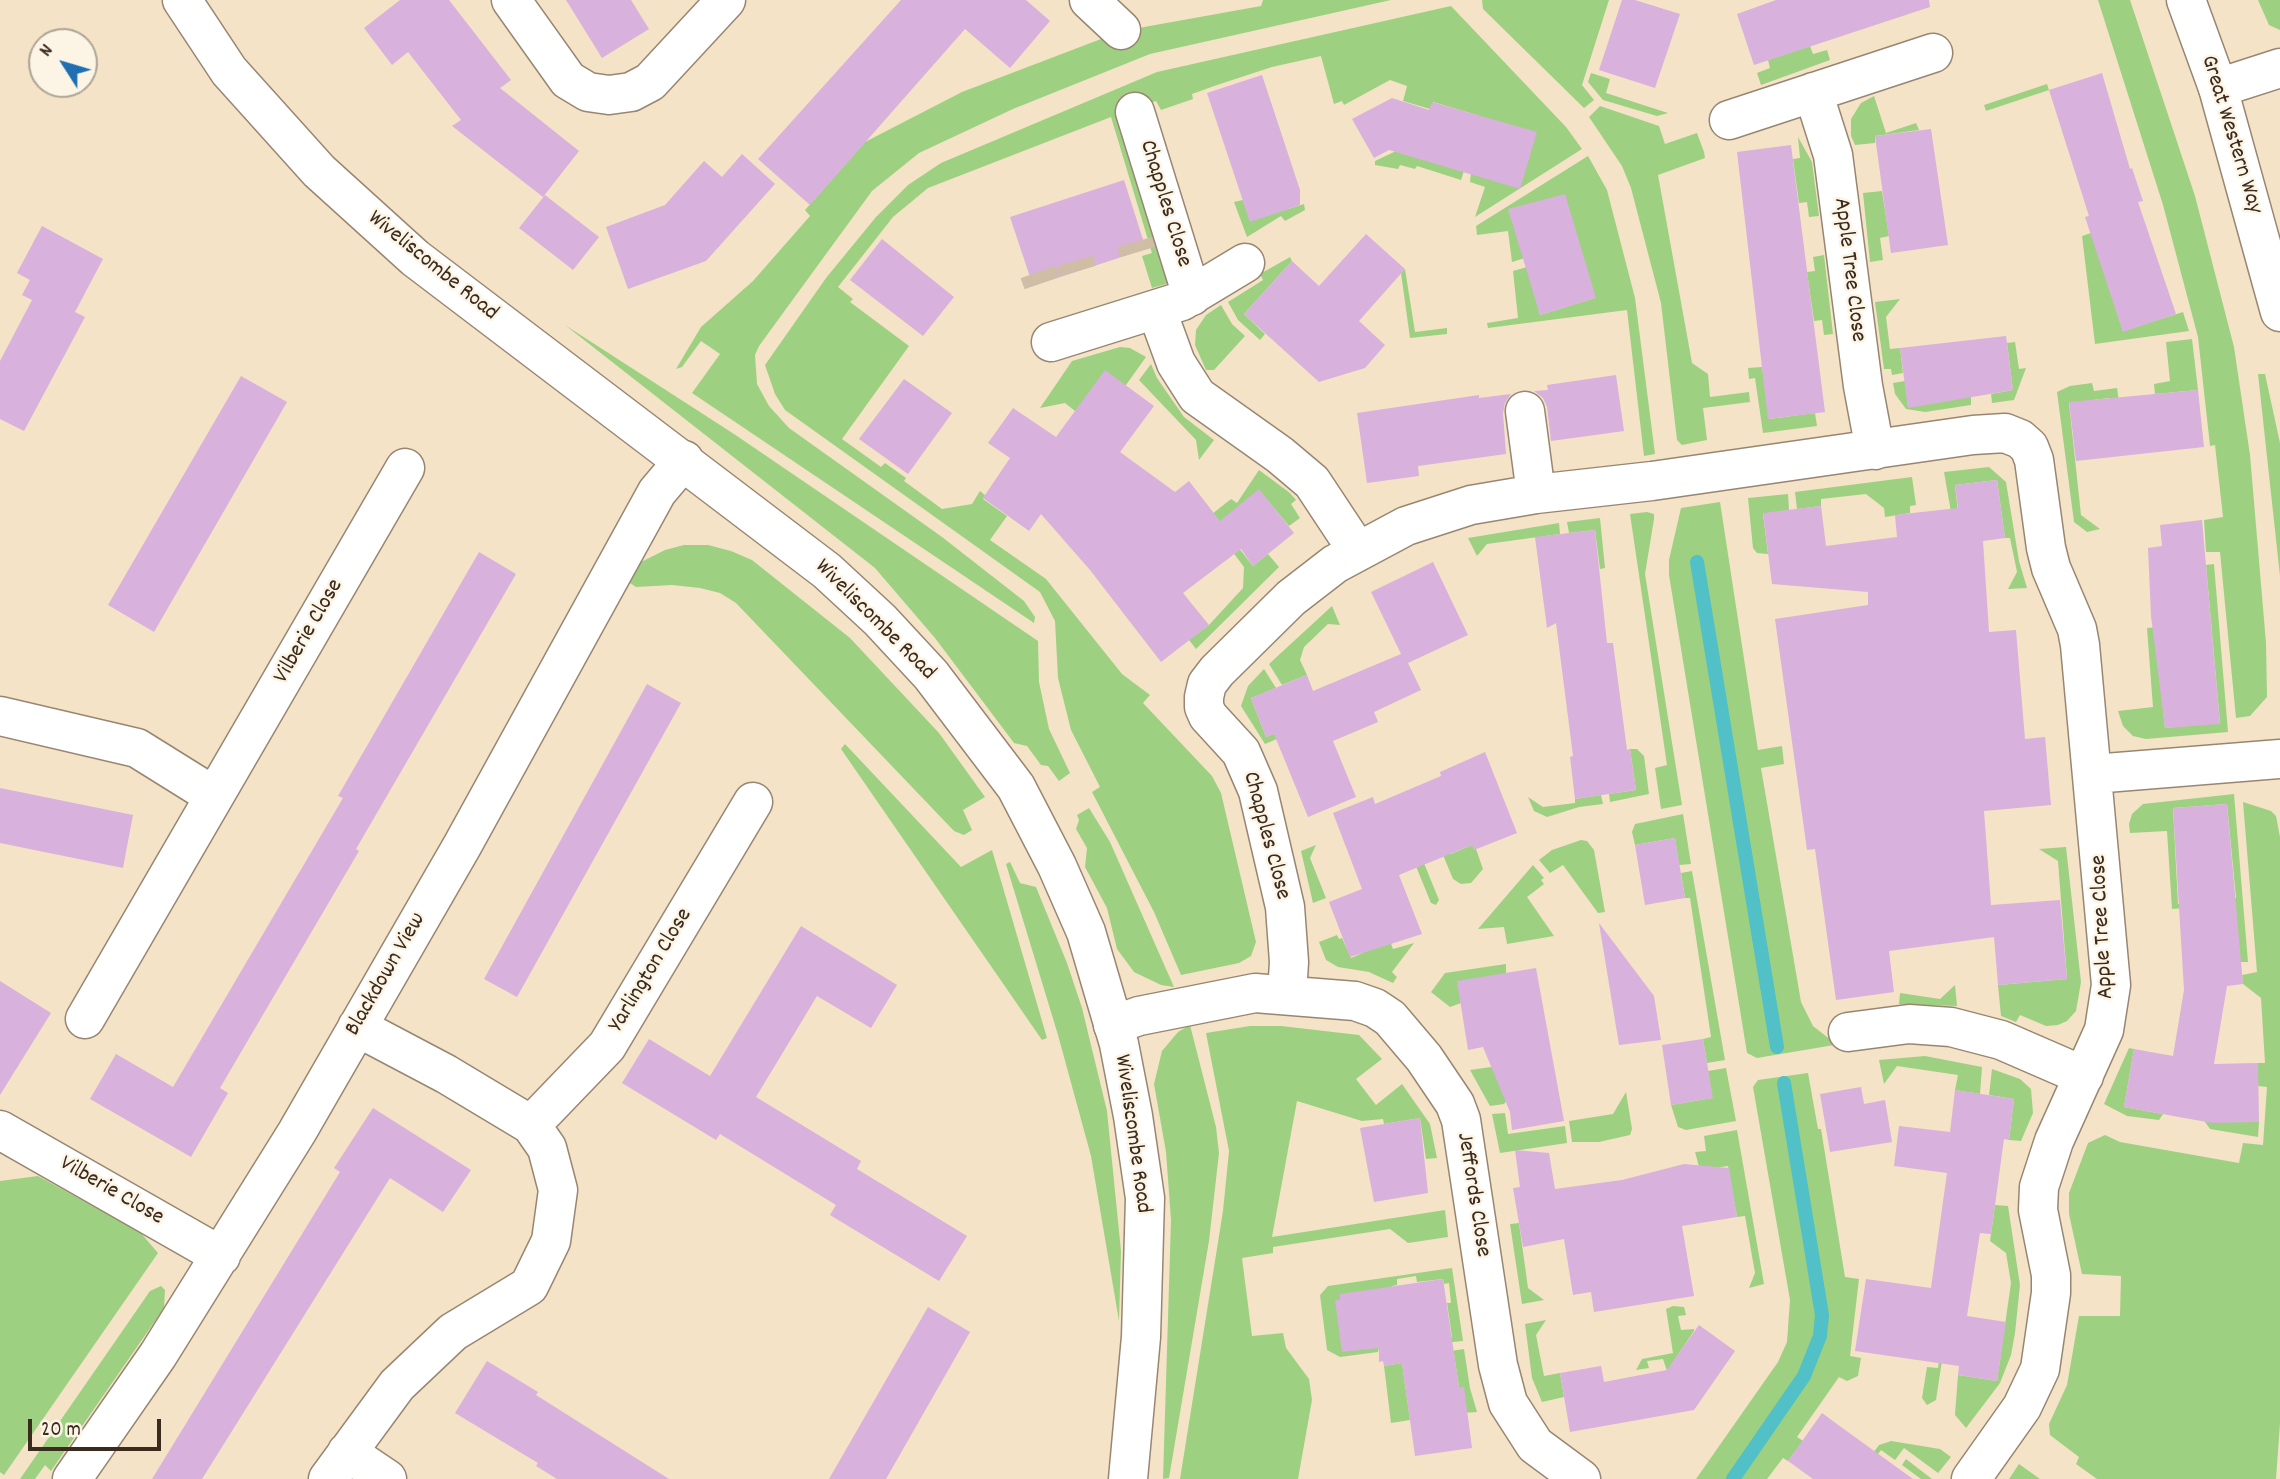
<!DOCTYPE html>
<html>
<head>
<meta charset="utf-8">
<style>
	body { margin:0 }
	#map { position:relative; width:2280px; height:1479px; overflow:hidden; background:#f4e3c7; font-family:Dekko,sans-serif }
	canvas { display:block }
	.north { position:absolute; left:28px; top:28px; width:70px; height:70px; box-sizing:border-box; background:#fcf5e5; border:2px solid #afa495; border-radius:50%; rotate:307deg; font-size:19px; font-weight:700; line-height:28px; text-align:center; color:#3b2a1e }
	.north::after { content:''; display:block; margin:auto; width:24px; height:32px; background:#1f6fb2; clip-path:polygon(50% 0,100% 100%,50% 72%,0 100%) }
	.scale { position:absolute; left:28px; top:1419px; width:133px; height:32px; box-sizing:border-box; border:4px solid #3b2a1e; border-top:0; padding-left:9px; font-size:21px; line-height:24px; white-space:nowrap; color:#3b2a1e; -webkit-text-stroke:5px #fcf5e5; paint-order:stroke }
</style>
</head>
<body>
<div id="map">
<canvas width="2280" height="1479"></canvas>
<div class="north">N</div>
<div class="scale">20 m</div>
</div>
<script>
const ctx = document.querySelector('canvas').getContext('2d');
ctx.lineJoin = 'round';
function fillPath(path, color) {
  ctx.fillStyle = color;
  ctx.fill(path, 'evenodd');
}
function toPath(rows) {
  const path = new Path2D();
  for (const r of rows) {
    path.moveTo(r[0], r[1]);
    for (let i = 2; i < r.length; i += 2) path.lineTo(r[i], r[i + 1]);
  }
  return path;
}
function strokePath(path, color, width, dash) {
  ctx.strokeStyle = color;
  ctx.lineWidth = width;
  ctx.lineCap = dash ? 'butt' : 'round';
  ctx.setLineDash(dash || []);
  ctx.stroke(path);
}
function label(font, color, halo, rows, align = 'center') {
  ctx.font = font + ' Dekko,sans-serif';
  ctx.lineWidth = 5;
  ctx.setLineDash([]);
  ctx.textBaseline = 'middle';
  ctx.strokeStyle = halo;
  ctx.fillStyle = color;
  for (const [text, x, y, turn = 0] of rows) {
    ctx.save();
    ctx.translate(x, y);
    ctx.rotate((+turn || 0) * Math.PI / 180);
    ctx.textAlign = isNaN(turn) ? turn : align;
    if (halo) ctx.strokeText(text, 0, 0);
    ctx.fillText(text, 0, 0);
    ctx.restore();
  }
}
fillPath(toPath([
	[1263,0,1391,0,1150,54,1013,109,919,153,872,191,759,346,755,355,757,384,769,406,789,428,942,537,1024,601,1035,617,1034,623,692,393,720,354,701,341,682,367,676,369,701,327,753,281,810,216,805,210,865,142,962,92,1122,31,1261,6],
	[1482,0,1609,0,1582,85,1594,100,1584,108,1483,9],
	[2098,0,2130,0,2195,196,2234,347,2250,455,2266,643,2267,697,2250,716,2236,718,2220,552,2206,552,2204,520,2223,517,2215,445,2210,446,2198,337,2163,205],
	[2258,0,2280,0,2280,30,2269,25],
	[1451,6,1566,127,1582,149,1475,217,1485,187,1470,182,1477,115,1433,102,1430,109,1403,101,1407,86,1390,80,1344,105,1342,101,1334,104,1321,56,1272,67,1217,85,1192,94,1193,99,1161,110,1156,101,1116,116,1173,282,1152,288,1142,256,1152,253,1111,117,928,188,893,217,838,287,853,299,850,302,909,346,842,439,881,467,885,463,906,478,904,481,942,509,972,504,980,491,985,495,983,499,1007,516,990,540,1046,579,1122,674,1150,695,1143,703,1212,776,1221,793,1256,942,1251,956,1239,963,1181,975,1154,912,1092,792,1100,787,1071,730,1058,678,1055,621,1040,592,785,410,775,394,765,365,826,278,876,217,908,185,941,163,1157,72],
	[1810,46,1813,54,1827,50,1830,60,1761,85,1757,73,1770,68,1768,60],
	[1591,73,1610,79,1606,93,1668,113,1657,116,1603,100,1588,82],
	[2047,84,2049,90,1986,111,1984,105],
	[1874,96,1886,133,1916,123,1919,130,1875,136,1875,143,1855,145,1851,136,1851,119,1861,103],
	[1600,106,1659,126,1665,144,1697,133,1704,152,1705,158,1658,175,1692,363,1708,374,1710,397,1749,392,1750,402,1703,408,1707,440,1682,445,1677,440,1661,303,1631,188,1622,166,1589,117],
	[1798,137,1812,162,1819,216,1809,217,1807,202,1799,203,1793,159,1800,158],
	[1396,151,1464,171,1461,180,1417,166,1415,169,1400,165,1398,169,1375,165,1375,161],
	[1588,156,1607,190,1635,298,1655,454,1644,456,1627,310,1488,328,1487,323,1518,318,1513,271,1527,267,1540,315,1595,298,1582,254,1509,211,1525,258,1512,262,1508,231,1477,235,1476,226],
	[1882,191,1889,236,1880,238,1883,260,1870,262,1863,193],
	[1243,200,1250,221,1304,204,1305,210,1285,221,1281,216,1247,237,1234,202],
	[2091,233,2123,331,2183,312,2189,331,2095,344,2082,236],
	[1824,255,1833,334,1824,335,1822,320,1814,321,1807,272,1815,271,1813,257],
	[1290,257,1292,261,1244,314,1265,334,1260,340,1238,320,1228,302,1263,280,1260,274],
	[1405,269,1415,332,1447,328,1447,334,1410,338,1401,273],
	[1900,299,1886,317,1890,349,1900,348,1903,373,1892,375,1891,369,1884,369,1875,302],
	[1221,305,1232,324,1245,336,1214,370,1206,370,1195,345,1196,330,1206,315],
	[565,325,734,434,1038,641,1039,682,1049,729,1070,773,1059,781,1048,766,1041,765,1027,746,1014,743,935,638,875,568],
	[2192,339,2198,390,2155,394,2154,384,2170,381,2166,342],
	[2015,342,2019,369,2026,368,2014,400,1992,403,1991,394,2013,390,2007,343],
	[1120,347,1130,348,1146,357,1126,385,1075,411,1065,403,1040,408,1072,361],
	[1151,364,1157,378,1184,417,1214,440,1199,460,1196,440,1139,380],
	[1762,367,1769,419,1815,413,1817,426,1763,433,1755,378,1749,379,1748,368],
	[2258,374,2265,374,2280,443,2280,576],
	[1905,381,1908,407,1971,396,1971,405,1925,412,1906,409,1895,394,1893,383],
	[2092,383,2094,391,2117,388,2120,409,2111,410,2109,398,2069,403,2081,515,2100,529,2087,532,2074,522,2057,392,2070,386],
	[1989,467,2006,482,2019,561,2027,588,2008,589,2017,572,2010,538,2005,538,1997,480,1955,485,1958,512,1951,512,1944,472],
	[1259,470,1290,493,1296,500,1291,504,1300,518,1289,526,1259,490,1219,523,1253,566,1268,554,1279,567,1196,649,1189,640,1209,625,1243,588,1244,567,1207,518,1231,499,1237,503],
	[1912,477,1916,505,1910,506,1910,513,1885,517,1884,508,1866,494,1821,499,1821,506,1797,509,1795,492],
	[1788,494,1789,510,1763,514,1768,554,1757,553,1753,548,1748,498],
	[1720,502,1758,750,1782,746,1784,764,1761,768,1801,1002,1813,1026,1827,1037,1846,1043,1757,1058,1747,1053,1669,575,1669,560,1681,508],
	[1647,512,1654,514,1654,519,1645,574,1682,805,1661,809,1655,768,1667,765,1630,514],
	[1600,518,1605,568,1600,569,1595,530,1569,533,1567,522],
	[1559,523,1560,534,1487,544,1477,556,1468,538],
	[684,545,708,545,731,551,752,560,850,638,939,733,985,797,963,810,972,830,964,835,954,831,736,603,720,593,700,588,672,585,636,587,624,579,641,562,665,550],
	[2214,564,2228,732,2146,739,2133,736,2123,726,2118,711,2153,707,2147,628,2159,627,2155,632,2165,728,2220,723,2206,565],
	[1332,606,1340,625,1328,624,1304,647,1300,660,1307,675,1282,685,1269,664],
	[1264,669,1276,688,1251,698,1266,737,1322,714,1324,719,1265,744,1241,706,1248,686],
	[845,744,961,867,992,850,1047,1038,1042,1040,841,749],
	[1630,749,1637,749,1644,756,1649,794,1610,802,1609,794,1636,790],
	[2234,794,2248,962,2240,962,2230,899,2236,898,2227,804,2173,808,2178,904,2185,904,2185,908,2172,909,2167,831,2130,833,2129,824,2132,814,2143,804],
	[1601,795,1603,804,1579,807,1547,817,1534,811,1528,797,1543,807,1575,803,1575,799],
	[2243,802,2271,811,2276,816,2280,837,2280,1423,2276,1479,2097,1479,2076,1464,2079,1457,2050,1435,2049,1424,2067,1385,2079,1316,2120,1316,2121,1276,2082,1274,2069,1214,2069,1193,2088,1143,2105,1135,2120,1142,2239,1163,2243,1143,2263,1145,2267,1087,2258,1086,2258,1063,2265,1063,2261,998,2243,984,2242,975,2257,972],
	[1089,808,1110,842,1174,987,1161,985,1134,972,1117,949,1107,908,1085,867,1087,848,1076,829,1079,820,1077,815],
	[1683,814,1691,864,1679,865,1675,838,1635,845,1632,832,1635,824],
	[1440,829,1451,854,1472,845,1476,849,1483,869,1471,883,1461,884,1453,879,1433,831],
	[1412,834,1439,900,1436,905,1431,903,1404,837],
	[1581,840,1587,841,1594,850,1605,912,1598,913,1563,865,1550,873,1539,860,1552,850],
	[1316,845,1310,858,1326,898,1313,903,1301,851],
	[2066,847,2081,982,2076,1011,2067,1021,2058,1025,2046,1026,2020,1015,2016,1022,2001,1016,1998,985,2067,979,2058,861,2039,849],
	[1010,862,1020,883,1036,887,1067,963,1082,1008,1107,1111,1121,1251,1119,1321,1091,1156,1058,1035,1006,864],
	[1533,865,1544,878,1541,880,1544,884,1527,897,1554,936,1507,944,1504,927,1478,929],
	[1692,871,1725,1060,1707,1063,1703,1039,1711,1037,1690,898,1685,898,1681,873],
	[1337,935,1339,939,1342,938,1351,958,1390,941,1393,949,1414,943,1392,972,1397,977,1393,983,1369,972,1338,967,1326,960,1319,942],
	[1506,964,1506,973,1461,1003,1450,1007,1431,992,1445,973],
	[1955,985,1957,1006,1899,1004,1900,993,1940,999],
	[1190,1025,1216,1127,1219,1153,1209,1241,1169,1478,1163,1479,1171,1220,1166,1152,1154,1084,1162,1051,1178,1032],
	[1250,1026,1281,1026,1359,1035,1382,1059,1356,1079,1376,1105,1402,1084,1430,1124,1437,1158,1426,1159,1420,1118,1384,1124,1383,1119,1362,1121,1297,1101,1272,1237,1445,1210,1448,1237,1408,1243,1390,1229,1273,1247,1273,1253,1242,1258,1252,1336,1283,1333,1286,1348,1309,1379,1312,1400,1298,1479,1180,1479,1223,1211,1229,1151,1206,1033],
	[2129,1048,2134,1049,2124,1107,2163,1114,2159,1120,2127,1116,2104,1104],
	[1925,1056,1982,1067,1980,1094,1955,1090,1958,1075,1897,1066,1884,1084,1879,1060],
	[1539,1060,1504,1104,1490,1106,1470,1070],
	[1726,1068,1736,1121,1686,1130,1678,1127,1671,1105,1712,1098,1708,1071],
	[1992,1069,2020,1079,2031,1089,2033,1113,2021,1141,2009,1140,2014,1099,1989,1095],
	[1808,1073,1818,1129,1821,1129,1845,1277,1859,1279,1850,1356,1861,1358,1858,1376,1847,1381,1839,1377,1797,1437,1803,1441,1788,1461,1783,1458,1767,1479,1696,1479,1778,1362,1787,1342,1790,1300,1753,1087,1758,1080],
	[1626,1092,1632,1129,1630,1135,1599,1142,1572,1142,1569,1121,1613,1114],
	[1505,1113,1508,1134,1565,1126,1567,1143,1500,1153,1492,1114],
	[2203,1119,2259,1122,2258,1137,2210,1129],
	[1737,1130,1764,1284,1749,1288,1755,1273,1745,1216,1737,1217,1728,1166,1700,1170,1695,1152,1706,1151,1704,1136],
	[38,1176,140,1232,158,1253,4,1475,0,1472,0,1181],
	[1995,1205,2008,1206,2020,1285,2015,1333,2011,1355,2000,1383,1966,1428,1955,1415,1958,1375,1997,1381,2011,1283,2006,1253,1990,1241],
	[1519,1223,1528,1288,1544,1300,1522,1304,1510,1224],
	[1452,1268,1463,1341,1443,1343,1452,1337,1447,1303,1451,1303,1449,1283,1444,1284,1443,1279,1417,1282,1416,1276,1397,1279,1397,1285,1392,1286,1378,1352,1340,1357,1327,1350,1320,1295,1328,1286],
	[161,1286,165,1290,164,1308,51,1471,45,1465,35,1479,20,1479,150,1291],
	[1673,1306,1684,1307,1686,1315,1678,1316,1681,1330,1694,1329,1694,1331,1667,1371,1663,1359,1647,1361,1649,1368,1636,1370,1642,1359,1673,1353,1666,1309],
	[1946,1307,1950,1308,1936,1400,1927,1405,1922,1398,1927,1367,1938,1368],
	[1546,1320,1536,1335,1544,1376,1560,1373,1564,1397,1542,1402,1532,1378,1525,1324],
	[1464,1349,1470,1388,1477,1412,1462,1413,1464,1387,1459,1387,1454,1354,1444,1352],
	[1402,1363,1410,1420,1391,1423,1384,1366],
	[1891,1441,1940,1449,1951,1457,1938,1473,1904,1448,1895,1460,1881,1450,1860,1479,1854,1479,1879,1445],
	[1906,1459,1932,1479,1921,1479,1902,1465],
	[2019,1464,2040,1479,2009,1479]
]), '#9dd181');
strokePath(toPath([
	[1697,562,1777,1047],
	[1733,1479,1804,1376,1820,1336,1822,1315,1784,1083]
]), '#51c0c7', 14);
fillPath(toPath([
	[400,0,449,0,511,80,500,88,579,151,543,197,452,126,461,120,408,52,392,65,364,28],
	[566,0,631,0,649,29,602,58],
	[901,0,1026,0,1050,21,1010,68,965,29,810,205,758,159],
	[1622,0,1635,0,1680,14,1655,88,1599,70],
	[1776,0,1929,0,1930,7,1754,65,1737,14],
	[2102,73,2130,169,2132,168,2143,201,2138,202,2176,314,2123,332,2085,217,2089,216,2049,90],
	[1262,75,1300,190,1300,205,1250,222,1207,93],
	[1392,98,1429,110,1432,102,1537,132,1520,189,1389,150,1374,158,1352,119],
	[1931,129,1948,245,1891,253,1875,136],
	[1791,145,1825,412,1768,419,1737,152],
	[742,154,775,184,706,261,628,289,606,227,665,205,704,161,722,177],
	[1124,180,1146,249,1033,286,1010,217],
	[1565,194,1596,298,1540,315,1508,209],
	[545,195,599,237,573,270,519,228],
	[42,226,103,259,75,312,85,317,24,431,0,419,0,361,32,300,22,295,30,280,17,273],
	[1366,234,1405,269,1359,321,1385,345,1365,368,1319,382,1244,314,1292,261,1319,286],
	[882,239,954,297,923,336,850,280],
	[2006,336,2013,390,1908,408,1900,348],
	[1105,370,1154,406,1120,452,1175,492,1189,481,1220,521,1259,489,1294,533,1253,566,1241,549,1183,593,1209,625,1161,662,1090,570,1041,514,1029,531,983,498,1010,458,988,443,1013,408,1056,437],
	[1616,375,1624,431,1551,441,1547,407,1543,398,1534,391,1548,390,1547,385],
	[241,376,287,402,154,632,108,605],
	[904,379,952,413,908,474,859,439],
	[2198,390,2204,447,2076,461,2069,402],
	[1511,394,1505,403,1503,413,1506,454,1418,466,1419,476,1367,483,1357,413,1479,395,1479,398],
	[1997,480,2005,538,1983,541,1989,632,2016,630,2025,739,2045,737,2051,805,1984,811,1991,905,2060,900,2067,979,1998,985,1994,937,1889,951,1894,992,1836,1000,1815,849,1807,850,1775,619,1868,605,1868,592,1772,584,1763,513,1821,506,1826,546,1897,537,1895,515,1958,508,1955,485],
	[2202,520,2220,724,2165,728,2151,616,2148,548,2162,546,2160,525],
	[1595,530,1607,643,1613,643,1627,750,1630,749,1636,790,1575,799,1570,757,1573,756,1556,623,1547,628,1535,537],
	[479,552,516,574,356,849,359,851,220,1088,228,1093,191,1157,90,1099,116,1054,173,1087,343,798,338,796],
	[1433,562,1468,635,1408,663,1421,690,1374,712,1378,722,1333,741,1356,797,1308,817,1274,734,1266,737,1251,698,1307,675,1313,691,1401,654,1371,592],
	[647,684,681,703,517,997,484,979],
	[1485,752,1517,833,1474,850,1472,845,1399,875,1422,934,1350,957,1329,902,1362,889,1333,813,1373,797,1375,804,1441,776,1440,772],
	[0,788,133,815,123,868,0,843],
	[2227,804,2243,984,2227,986,2214,1064,2258,1063,2259,1122,2212,1123,2124,1107,2134,1049,2173,1056,2184,990,2173,808],
	[1675,838,1685,898,1645,905,1635,845],
	[1599,923,1654,996,1661,1040,1619,1045],
	[801,926,897,985,871,1028,817,996,756,1097,861,1161,857,1169,967,1236,939,1281,830,1215,836,1205,720,1134,716,1140,622,1083,649,1039,710,1076],
	[1536,968,1564,1121,1512,1130,1510,1112,1483,1047,1468,1050,1457,981],
	[0,981,51,1013,0,1095],
	[1703,1039,1713,1098,1671,1105,1662,1045],
	[1861,1087,1864,1104,1885,1100,1892,1142,1830,1152,1820,1094],
	[1955,1090,2014,1099,2009,1140,2004,1139,1991,1234,1980,1233,1967,1316,2006,1322,1997,1381,1958,1375,1959,1366,1855,1351,1866,1279,1931,1288,1947,1173,1894,1166,1899,1126,1950,1132],
	[373,1108,471,1170,443,1212,390,1178,202,1479,152,1479,340,1172,334,1168],
	[1420,1118,1428,1193,1374,1202,1360,1128],
	[1515,1150,1549,1153,1555,1189,1622,1180,1684,1164,1729,1168,1737,1217,1682,1226,1694,1296,1594,1312,1591,1292,1573,1295,1564,1239,1523,1247,1513,1188,1520,1187],
	[1443,1279,1459,1387,1464,1387,1472,1448,1415,1456,1402,1363,1384,1366,1383,1361,1379,1362,1379,1348,1342,1352,1335,1300,1340,1300,1340,1294],
	[928,1307,970,1332,886,1479,829,1479],
	[1699,1325,1735,1351,1694,1410,1570,1432,1560,1373,1601,1366,1604,1382,1667,1370],
	[487,1361,538,1392,536,1395,669,1479,557,1479,536,1466,538,1463,455,1413],
	[1822,1413,1841,1427,1913,1479,1813,1479,1788,1461]
]), '#d8b1dc');
strokePath(toPath([
	[1135,242,1138,252],
	[1075,261,1078,271],
	[1038,272,1042,283]
]), '#cfbea5', 37, [37, 18]);
const minor = toPath([
	[511,0,568,80,588,92,609,95,631,92,650,82,726,0],
	[1089,0,1121,30],
	[2218,88,2280,68],
	[1813,92,1833,155,1863,386,1875,450],
	[1135,112,1192,296],
	[1729,120,1933,53],
	[1157,311,1176,363,1197,396,1280,455,1312,482,1357,550],
	[1051,342,1182,301,1245,263],
	[1525,411,1536,494],
	[0,716,137,748,214,796],
	[2093,774,2280,759],
	[1287,994,1289,962,1285,907,1258,791,1241,752,1208,716,1204,707,1204,697,1207,684,1217,671,1291,598,1335,564,1406,526,1471,505,1536,494,1652,481,1973,435,2005,433,2020,439,2029,447,2034,460,2046,548,2051,568,2077,629,2080,645,2111,985,2104,1030,2054,1141,2039,1187,2038,1210,2051,1275,2051,1293,2040,1369,2022,1407,1971,1479],
	[85,1019,405,468],
	[1113,1025,1139,1016,1255,993,1355,1001,1375,1008,1390,1018,1424,1058,1455,1104,1461,1120,1498,1365,1508,1403,1535,1445,1581,1479],
	[1848,1032,1909,1024,1951,1027,2001,1040,2084,1076],
	[531,1125,607,1046,753,802],
	[0,1130,221,1256],
	[347,1452,387,1479],
	[72,1479,158,1355,297,1132,462,846,657,492,684,460],
	[328,1479,397,1385,453,1332,529,1286,551,1241,558,1190,547,1148,531,1125,446,1074,357,1027]
]);
const tertiary = toPath([
	[2186,0,2218,88,2280,312]
]);
const secondary = toPath([
	[182,0,229,71,319,171,415,258,827,571,880,620,931,675,1016,787,1057,866,1086,932,1119,1044,1133,1116,1145,1198,1141,1337,1128,1479]
]);
strokePath(minor, '#988672', 41);
strokePath(tertiary, '#988672', 41);
strokePath(secondary, '#988672', 41);
strokePath(minor, '#fff', 38);
strokePath(tertiary, '#fff', 38);
strokePath(secondary, '#fff', 38);
label('23px', '#3b2a1e', '#fcf5e5', [
	["Great Western Way",2230,135,73],
	["Chapples Close",1164,204,73],
	["Wiveliscombe Road",432,267,39],
	["Apple Tree Close",1848,270,83],
	["Wiveliscombe Road",874,621,45],
	["Vilberie Close",310,632,-60],
	["Chapples Close",1265,836,75],
	["Apple Tree Close",2104,927,-93],
	["Yarlington Close",652,971,-59],
	["Blackdown View",387,975,-60],
	["Wiveliscombe Road",1131,1134,82],
	["Vilberie Close",111,1192,30],
	["Jeffords Close",1472,1195,81]
]);
</script>
</body>
</html>
